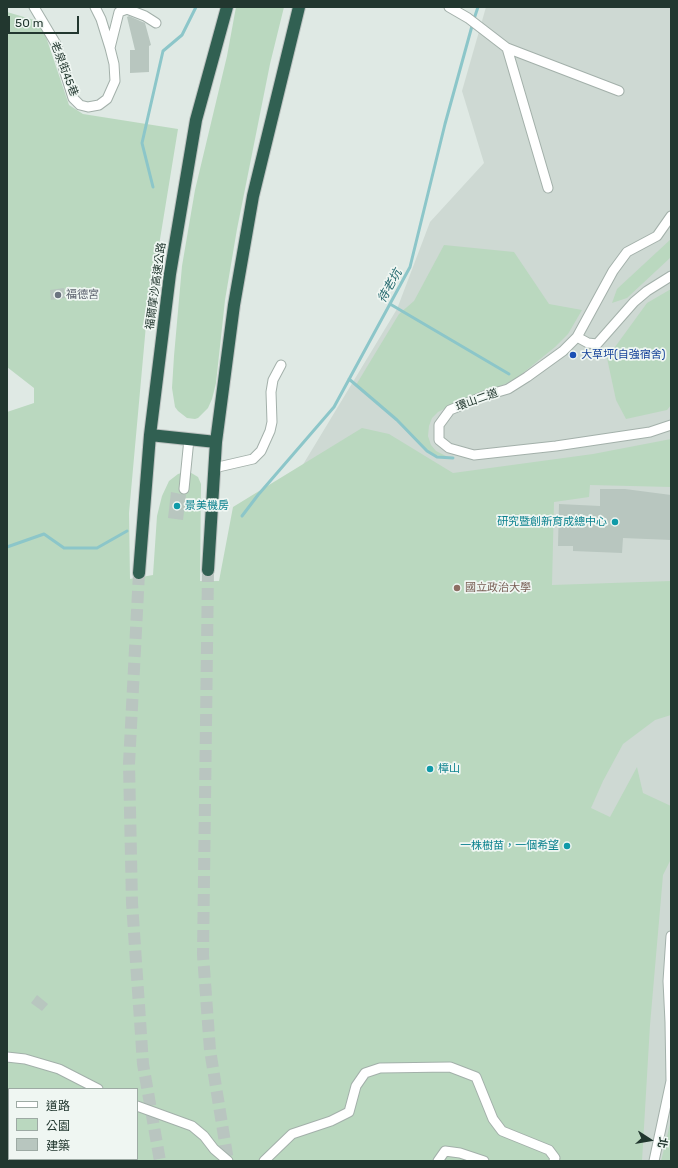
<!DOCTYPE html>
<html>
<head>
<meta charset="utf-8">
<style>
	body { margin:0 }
	#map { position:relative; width:678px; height:1168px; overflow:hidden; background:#dfe9e4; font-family:Rubik,"Noto Sans TC",sans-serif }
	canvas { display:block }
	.frame { position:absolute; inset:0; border:8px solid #22372f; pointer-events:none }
	.legend { position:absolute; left:8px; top:1088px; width:130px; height:72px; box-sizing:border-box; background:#eff6f2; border:1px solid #9daaa4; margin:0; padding:5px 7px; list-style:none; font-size:12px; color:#22372f }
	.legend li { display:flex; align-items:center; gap:8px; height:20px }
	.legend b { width:20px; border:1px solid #9daaa4 }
	.north { position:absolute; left:630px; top:1120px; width:40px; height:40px; -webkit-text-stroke:3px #eff6f2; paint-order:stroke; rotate:102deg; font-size:11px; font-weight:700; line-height:16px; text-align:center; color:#22372f }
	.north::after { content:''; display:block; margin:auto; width:14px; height:18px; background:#22372f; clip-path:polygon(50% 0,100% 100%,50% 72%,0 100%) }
	.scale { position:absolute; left:8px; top:16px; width:71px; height:18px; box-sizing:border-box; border:2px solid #22372f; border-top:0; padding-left:5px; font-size:12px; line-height:14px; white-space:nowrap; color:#22372f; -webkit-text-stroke:3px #eff6f2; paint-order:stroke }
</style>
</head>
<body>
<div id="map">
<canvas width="678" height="1168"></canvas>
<div class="frame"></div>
<ul class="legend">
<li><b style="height:5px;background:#fff"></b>道路</li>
<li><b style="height:11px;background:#bad8bf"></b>公園</li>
<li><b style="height:11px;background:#b8c6bf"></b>建築</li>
</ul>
<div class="north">北</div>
<div class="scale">50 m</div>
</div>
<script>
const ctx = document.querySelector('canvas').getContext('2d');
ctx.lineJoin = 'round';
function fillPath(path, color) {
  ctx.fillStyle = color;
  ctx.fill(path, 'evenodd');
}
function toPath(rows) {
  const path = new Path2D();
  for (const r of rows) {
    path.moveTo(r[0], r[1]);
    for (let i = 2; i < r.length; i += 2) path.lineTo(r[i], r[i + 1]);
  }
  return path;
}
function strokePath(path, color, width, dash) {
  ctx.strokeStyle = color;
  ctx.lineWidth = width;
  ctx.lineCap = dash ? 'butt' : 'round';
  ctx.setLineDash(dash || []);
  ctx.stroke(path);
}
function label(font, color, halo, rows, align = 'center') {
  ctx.font = font + ' Rubik,"Noto Sans TC",sans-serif';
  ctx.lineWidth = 3.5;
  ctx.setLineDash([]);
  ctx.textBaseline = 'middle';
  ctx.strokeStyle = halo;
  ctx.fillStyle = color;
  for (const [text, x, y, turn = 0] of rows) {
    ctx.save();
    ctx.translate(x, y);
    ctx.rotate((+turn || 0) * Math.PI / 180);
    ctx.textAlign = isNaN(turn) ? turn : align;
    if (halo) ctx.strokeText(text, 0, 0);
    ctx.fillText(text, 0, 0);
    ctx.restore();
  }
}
fillPath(toPath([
	[486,7,671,7,671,1161,240,1161,163,753,284,496,397,309,430,222,484,163,462,91]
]), '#ced9d3');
fillPath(toPath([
	[236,7,284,7,270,64,237,229,225,300,216,383,212,399,208,408,198,418,195,419,187,418,178,411,175,407,172,388,174,356,182,266,195,190,227,56],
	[7,12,41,22,69,105,83,114,178,129,146,325,129,513,130,579,153,575,157,516,162,496,169,481,178,474,188,471,198,477,201,484,200,581,219,581,233,507,362,428,389,434,453,473,593,454,671,439,671,487,590,485,589,497,554,502,552,585,671,581,671,715,655,720,623,744,603,781,591,808,610,817,637,767,643,793,671,806,671,859,663,875,650,1025,642,1161,7,1161,7,412,34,403,34,388,7,367],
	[9,1089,137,1089,137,1159,9,1159],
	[671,239,671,257,627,298,612,303,617,289],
	[444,245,514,252,549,304,582,310,568,334,555,347,518,377,505,384,456,403,438,412,432,418,429,426,428,436,431,445,436,451,448,457,434,455,428,451,400,422,356,385,399,314,414,301],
	[671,289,671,405,667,410,626,419,616,400,607,358,647,303],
	[671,1120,671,1161,661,1161]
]), '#bad8bf');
strokePath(toPath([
	[474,19,478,7],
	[153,187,142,143,163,51,182,35,196,7],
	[390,304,509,374],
	[349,379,397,420,427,451,437,457,453,458],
	[242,516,258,495,334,407,410,267,445,124,472,26],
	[7,547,44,534,64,548,97,548,127,531]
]), '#8cc6c9', 3);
fillPath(toPath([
	[129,16,145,23,151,45,149,46,149,72,130,73,130,50,135,50,127,17],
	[64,288,65,298,51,300,50,290],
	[600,489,625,489,671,495,671,540,623,538,622,553,573,551,573,546,558,546,559,504,600,506],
	[171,492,186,495,183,520,168,518],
	[37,995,48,1004,42,1011,31,1003]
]), '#b8c6bf');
strokePath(toPath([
	[208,570,203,955,210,1050,228,1161],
	[139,573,129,764,132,903,143,1064,160,1161]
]), '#b9c5c0', 12, [12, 6]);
const minor = toPath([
	[34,7,56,44,73,98,80,105,88,107,99,105,107,99,115,81,114,64,110,48,101,19,95,7],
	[449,7,468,18,507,48,619,91],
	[110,48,119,12,127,9,145,16,156,23],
	[507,48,548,188],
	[671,216,657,236,627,252,613,271,577,337,563,351,527,377,508,389,484,396,450,410,439,425,439,440,449,448,474,455,556,446,650,432,671,425],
	[577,337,588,343,597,344,634,302,647,291,671,276],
	[214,468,253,459,261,451,270,431,272,422,271,392,273,380,281,365],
	[184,489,189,439],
	[7,1057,25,1059,59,1069,98,1089],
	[137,1106,192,1126,204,1136,214,1149,228,1161],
	[264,1161,292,1134,331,1121,349,1112,356,1086,365,1073,380,1068,450,1067,476,1077,493,1119,502,1131,549,1150,555,1158,554,1161],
	[438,1161,445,1151,460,1153,484,1161],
	[654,1161,671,1081,670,1022,668,981,671,936]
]);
const highway = toPath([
	[150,435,216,442],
	[208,570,216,442,234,305,253,196,299,7],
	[139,573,150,435,170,274,196,120,227,7]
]);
strokePath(minor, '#a3b0aa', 11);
strokePath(highway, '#bdc3c1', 14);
strokePath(minor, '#fff', 9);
strokePath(highway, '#316052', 12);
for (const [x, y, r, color] of [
	[58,295,4,"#6b7280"],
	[573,355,4,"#1a4fb4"],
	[177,506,4,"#0f9aa8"],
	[615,522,4,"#0f9aa8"],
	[457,588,4,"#8d6e63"],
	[430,769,4,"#0f9aa8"],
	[567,846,4,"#0f9aa8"]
]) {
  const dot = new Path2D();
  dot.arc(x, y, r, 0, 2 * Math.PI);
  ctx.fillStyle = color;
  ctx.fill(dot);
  strokePath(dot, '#eff6f2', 1.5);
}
label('11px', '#22372f', '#eff6f2', [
	["老泉街45巷",64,69,69],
	["福爾摩沙高速公路",156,286,-82],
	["環山二道",477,400,-20]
]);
label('11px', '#5b616d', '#eff6f2', [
	["福德宮",66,295]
], 'left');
label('11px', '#164399', '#eff6f2', [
	["大草坪(自強宿舍)",581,355]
], 'left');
label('11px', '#0d838f', '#eff6f2', [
	["景美機房",185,506],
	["研究暨創新育成總中心",607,522,"right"],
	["樟山",438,769],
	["一株樹苗，一個希望",559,846,"right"]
], 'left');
label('11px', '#785e54', '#eff6f2', [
	["國立政治大學",465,588]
], 'left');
label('italic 12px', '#23686d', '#eff6f2', [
	["待老坑",390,286,-61]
]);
</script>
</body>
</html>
